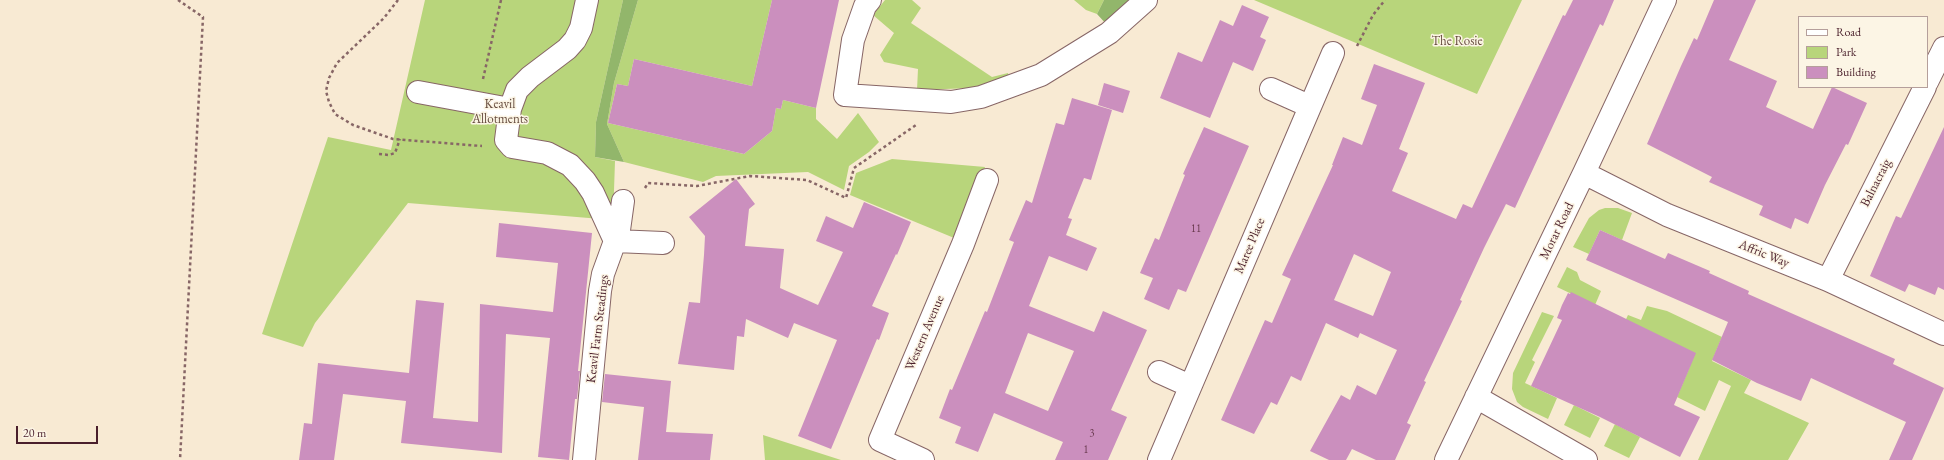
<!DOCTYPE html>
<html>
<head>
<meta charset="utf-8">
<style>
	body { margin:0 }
	#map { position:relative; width:1944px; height:460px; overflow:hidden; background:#f8ead3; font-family:"EB Garamond",serif }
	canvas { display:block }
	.legend { position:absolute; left:1798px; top:16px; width:130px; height:72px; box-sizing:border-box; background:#fcf5e5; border:1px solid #b59f9b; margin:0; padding:5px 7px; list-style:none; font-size:12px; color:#4a1f2b }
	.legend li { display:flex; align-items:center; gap:8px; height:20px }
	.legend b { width:20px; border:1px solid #b59f9b }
	.scale { position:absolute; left:16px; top:426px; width:82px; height:18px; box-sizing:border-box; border:2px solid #4a1f2b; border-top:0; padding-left:5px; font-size:12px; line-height:14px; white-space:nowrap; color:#4a1f2b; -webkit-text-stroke:3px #fcf5e5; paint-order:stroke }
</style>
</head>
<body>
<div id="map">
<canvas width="1944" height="460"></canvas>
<ul class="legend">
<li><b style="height:5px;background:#fff"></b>Road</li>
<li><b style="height:11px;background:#b8d57b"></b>Park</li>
<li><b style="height:11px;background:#cb8fbe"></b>Building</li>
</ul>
<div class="scale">20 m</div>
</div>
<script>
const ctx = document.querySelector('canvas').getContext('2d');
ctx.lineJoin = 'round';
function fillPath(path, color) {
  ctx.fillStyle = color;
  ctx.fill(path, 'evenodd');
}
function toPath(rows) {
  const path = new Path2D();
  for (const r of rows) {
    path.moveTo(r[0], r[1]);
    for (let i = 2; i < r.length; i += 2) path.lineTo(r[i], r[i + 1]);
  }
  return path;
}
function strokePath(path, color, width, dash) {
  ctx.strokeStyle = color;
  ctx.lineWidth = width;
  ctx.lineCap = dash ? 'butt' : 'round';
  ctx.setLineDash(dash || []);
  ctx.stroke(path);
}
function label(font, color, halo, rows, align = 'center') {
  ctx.font = font + ' "EB Garamond",serif';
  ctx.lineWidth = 3;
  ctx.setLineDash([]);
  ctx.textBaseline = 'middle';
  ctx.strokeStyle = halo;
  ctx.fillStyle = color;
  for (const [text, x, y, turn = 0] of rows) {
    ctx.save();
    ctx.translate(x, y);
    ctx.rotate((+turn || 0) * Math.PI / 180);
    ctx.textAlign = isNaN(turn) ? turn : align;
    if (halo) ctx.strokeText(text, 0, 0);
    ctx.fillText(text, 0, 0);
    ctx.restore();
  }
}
fillPath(toPath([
	[425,0,623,0,596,122,595,157,615,161,613,220,408,203,315,323,303,347,262,334,328,137,391,150],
	[638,0,772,0,752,86,634,59,628,86,617,84,608,123,744,154,772,131,776,108,781,109,783,100,816,108,816,119,837,139,858,113,879,142,869,152,849,166,844,190,808,172,716,176,703,182,624,162,607,124,614,83],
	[885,0,912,0,921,8,911,23,992,77,1008,73,1009,77,973,88,917,90,918,69,884,62,880,55,894,33,873,15],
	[1074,0,1104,0,1097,14,1086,10],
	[1254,0,1522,0,1477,94],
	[892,159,985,167,959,240,850,195,856,173],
	[1605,208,1618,208,1632,213,1622,240,1600,230,1589,254,1573,247,1589,218,1599,210],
	[1567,267,1577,272,1580,280,1601,291,1595,305,1557,287],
	[1647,306,1667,311,1722,337,1712,361,1751,380,1744,393,1809,423,1788,460,1698,460,1731,386,1719,380,1705,411,1677,397,1690,366,1620,332,1628,315,1641,320],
	[1542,312,1554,316,1532,360,1535,362,1525,383,1557,398,1548,419,1523,407,1517,402,1512,389,1513,373],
	[1574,405,1600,418,1590,438,1564,425],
	[1615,424,1640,437,1629,458,1604,446],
	[763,435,841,460,765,460]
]), '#b8d57b');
fillPath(toPath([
	[623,0,638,0,614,83,607,124,624,162,595,157,596,122],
	[1104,0,1136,0,1108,26,1097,14]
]), '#92b66b');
fillPath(toPath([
	[772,0,839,0,816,108,783,100,781,109,776,108,772,131,744,154,608,123,617,84,628,86,634,59,752,86],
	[1573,0,1614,0,1603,26,1600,24,1515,208,1506,204,1484,248,1460,300,1462,301,1424,381,1426,382,1407,423,1411,425,1395,460,1376,460,1352,449,1346,460,1329,460,1310,451,1341,395,1350,400,1357,385,1376,395,1397,350,1360,333,1358,338,1326,323,1301,381,1291,376,1277,405,1271,402,1254,434,1221,420,1265,320,1272,323,1291,279,1282,275,1333,165,1332,165,1343,137,1362,145,1377,105,1361,99,1374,64,1425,83,1399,149,1408,153,1392,191,1456,219,1463,204,1472,208,1563,15,1565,16],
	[1354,254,1391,272,1373,316,1334,300],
	[1714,0,1756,0,1729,60,1777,81,1766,107,1813,129,1832,87,1867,103,1848,145,1846,144,1825,185,1808,224,1795,218,1791,229,1759,215,1763,206,1709,182,1712,177,1647,144,1681,66,1694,38,1697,40],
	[1242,5,1269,17,1260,37,1266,40,1253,71,1233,62,1210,118,1160,98,1178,52,1202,62,1220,20,1233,26],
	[1104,83,1130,91,1123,113,1098,105],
	[1072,98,1112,110,1091,180,1084,178,1068,218,1072,219,1066,235,1097,248,1087,271,1049,256,1029,306,1094,332,1103,311,1147,330,1111,410,1127,417,1108,460,1055,460,1063,442,994,413,978,452,955,443,961,427,939,418,950,389,952,390,985,311,987,312,1014,242,1009,240,1026,200,1032,203,1056,123,1064,125],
	[1028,333,1074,351,1048,411,1005,393],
	[1204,127,1249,146,1186,292,1178,289,1169,310,1144,299,1153,278,1140,273,1155,238,1159,240,1185,175,1183,174],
	[1944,127,1944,290,1938,287,1935,295,1909,284,1905,292,1870,276,1896,216,1901,218],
	[736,179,755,204,749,209,745,246,784,249,780,288,818,305,843,252,816,241,826,216,853,228,864,202,911,222,897,255,896,254,872,306,889,313,879,340,877,339,831,449,798,436,837,340,794,323,788,338,746,319,744,337,737,336,734,370,678,364,689,302,700,303,704,255,705,236,689,217],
	[499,223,592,233,578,371,580,371,577,399,575,399,569,460,538,457,550,338,506,334,502,453,401,443,406,401,343,394,334,460,299,460,304,423,312,424,318,363,409,373,416,300,444,303,433,418,478,422,480,304,553,312,558,263,496,257],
	[1600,230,1665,259,1668,253,1710,271,1709,273,1749,291,1748,294,1895,359,1893,364,1944,388,1912,460,1889,460,1906,422,1811,378,1801,401,1757,383,1712,360,1728,322,1586,260],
	[1571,292,1696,353,1674,405,1700,417,1680,457,1600,417,1531,386,1562,320,1557,318,1562,305,1568,293,1570,294],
	[605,374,671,381,666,432,713,434,710,460,638,460,644,407,602,402]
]), '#cb8fbe');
const minor = toPath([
	[587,0,581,28,575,40,567,49,530,77,517,90,510,109,506,140,512,147,547,153,570,165,585,181,593,193,615,241,663,243],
	[870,0,865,6,853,40,845,95,951,102,981,97,1041,75,1109,33,1146,0],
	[1927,82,1944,48],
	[1271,89,1309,106],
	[418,92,510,109],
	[1584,173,1667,215,1828,280,1944,334],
	[1828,280,1925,87],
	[1159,372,1190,386],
	[1476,397,1586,460],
	[584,460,600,291,603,274,619,230,623,201],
	[923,460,880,440,963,244,987,180],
	[1159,460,1333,53],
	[1446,460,1584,173,1665,0]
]);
strokePath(minor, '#876666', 24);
strokePath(toPath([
	[178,0,203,17,180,460],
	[398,0,384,18,337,63,329,78,326,91,329,102,335,114,353,125,393,139,482,146],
	[1357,46,1373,15,1385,0],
	[483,79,501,0],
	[379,154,389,155,395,153,400,139],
	[645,188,648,183,697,186,750,176,807,180,846,198,854,168,916,125]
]), '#876666', 2.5, [3, 3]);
strokePath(minor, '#fff', 22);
label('11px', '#6a3b50', null, [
	["11",1196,229],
	["3",1092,434],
	["1",1086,450]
]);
label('13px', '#664c3f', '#fcf5e5', [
	["The Rosie",1457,41],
	["Keavil",500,104],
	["Allotments",500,119]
]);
label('13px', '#4a1f2b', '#fcf5e5', [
	["Balnacraig",1876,183,-63],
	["Morar Road",1557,231,-64],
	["Maree Place",1250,246,-67],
	["Affric Way",1764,254,22],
	["Keavil Farm Steadings",598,329,-83],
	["Western Avenue",925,333,-67]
]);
</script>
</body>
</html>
